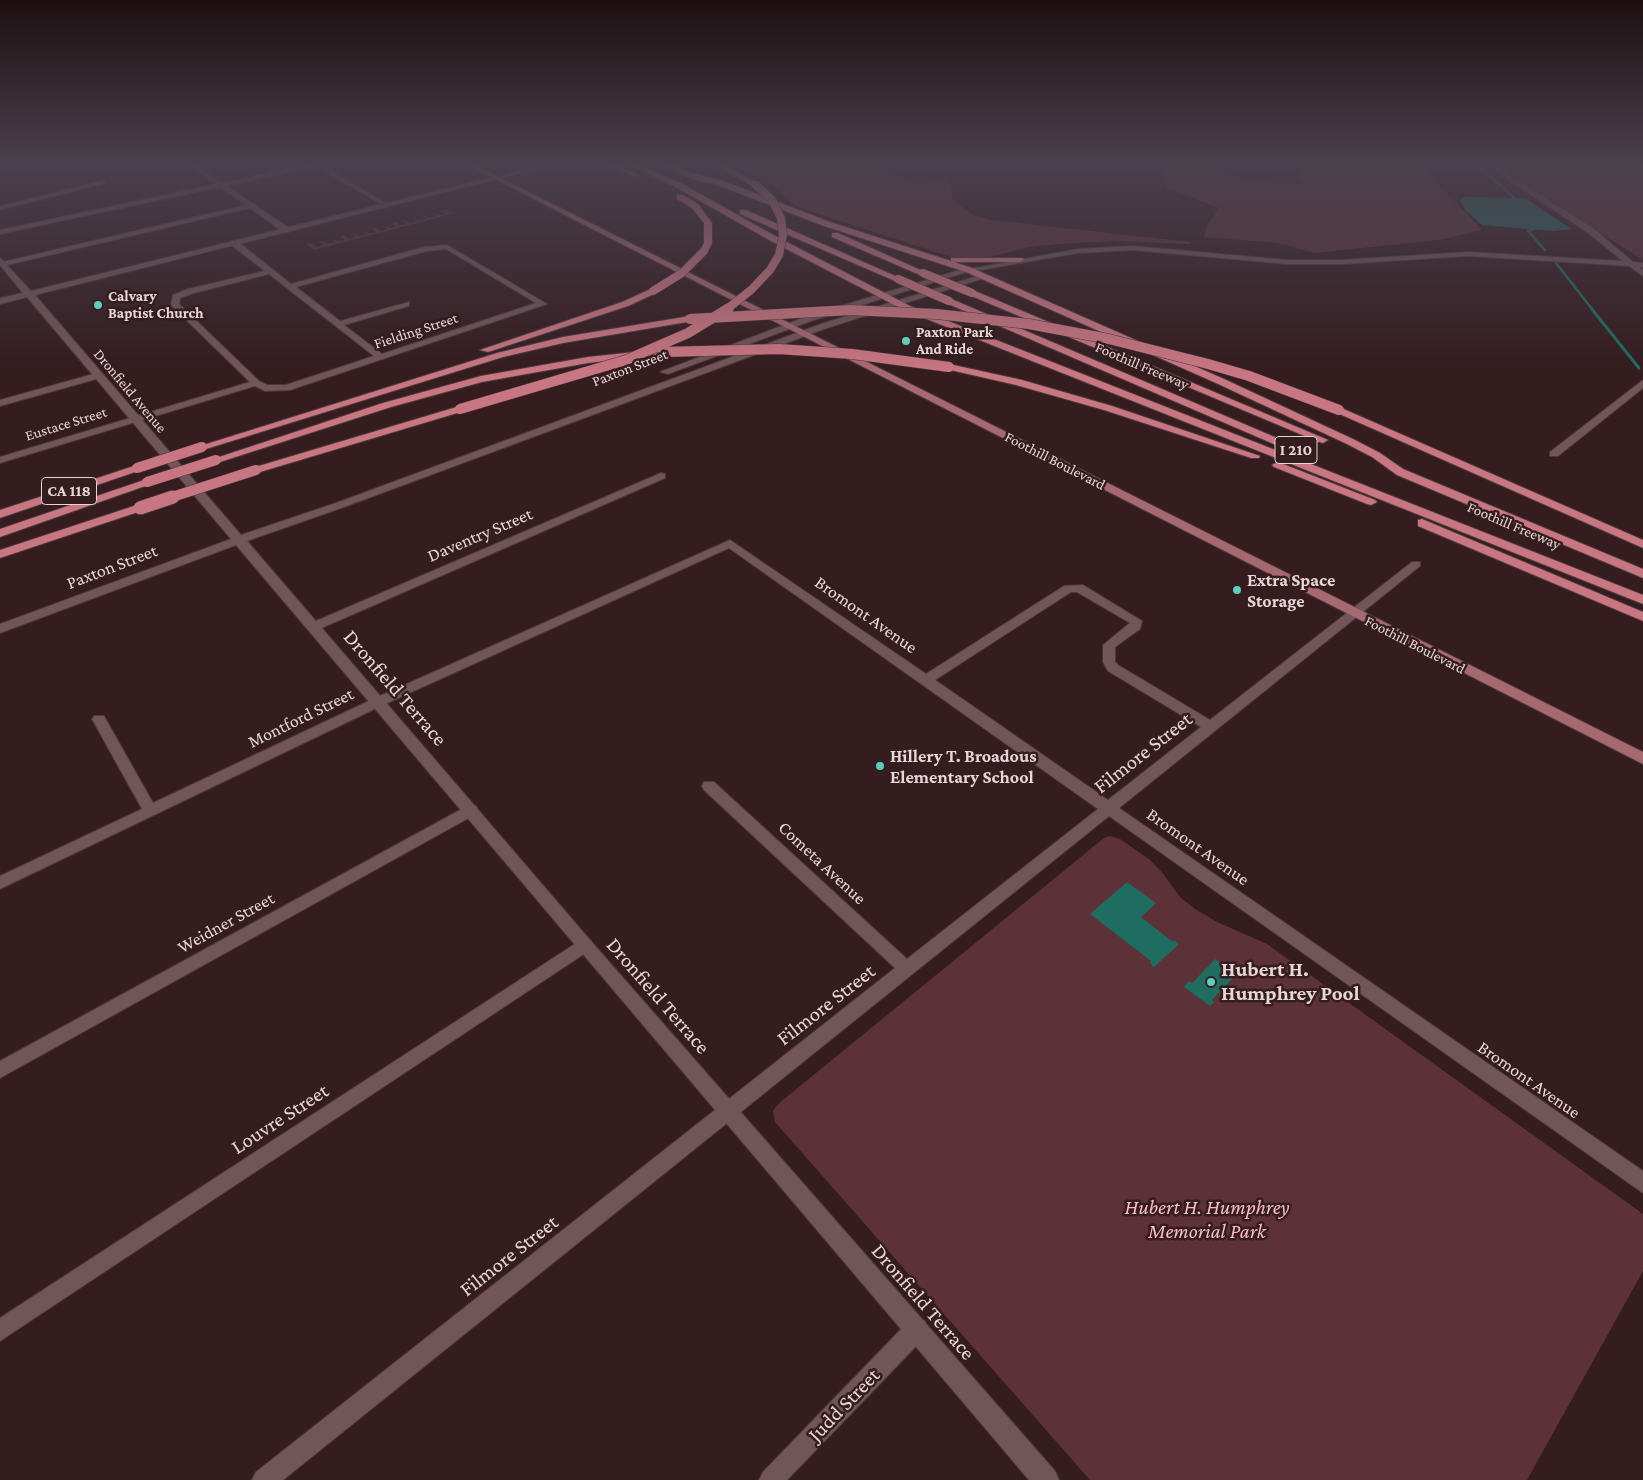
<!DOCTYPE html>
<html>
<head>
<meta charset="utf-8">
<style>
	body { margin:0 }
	canvas { display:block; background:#341c1f }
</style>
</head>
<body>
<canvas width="1643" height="1480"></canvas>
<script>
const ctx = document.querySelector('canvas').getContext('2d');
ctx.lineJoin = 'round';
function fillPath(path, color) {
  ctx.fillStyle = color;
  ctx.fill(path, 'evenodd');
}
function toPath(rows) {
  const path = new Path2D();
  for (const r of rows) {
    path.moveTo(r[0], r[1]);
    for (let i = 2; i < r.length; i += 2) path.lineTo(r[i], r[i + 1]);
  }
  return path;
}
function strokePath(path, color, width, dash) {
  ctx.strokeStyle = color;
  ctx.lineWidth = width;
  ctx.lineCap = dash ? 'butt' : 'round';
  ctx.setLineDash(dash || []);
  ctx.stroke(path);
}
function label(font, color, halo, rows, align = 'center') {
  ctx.font = font + ' "Crimson Pro",serif';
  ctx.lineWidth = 5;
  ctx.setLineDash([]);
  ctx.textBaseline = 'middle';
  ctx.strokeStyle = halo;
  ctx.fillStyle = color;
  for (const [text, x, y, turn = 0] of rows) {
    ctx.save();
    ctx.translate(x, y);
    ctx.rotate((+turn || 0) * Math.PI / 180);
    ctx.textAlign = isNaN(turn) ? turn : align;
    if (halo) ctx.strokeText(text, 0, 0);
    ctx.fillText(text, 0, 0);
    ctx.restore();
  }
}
fillPath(toPath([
	[731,163,856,163,862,167,913,181,933,181,944,177,950,182,953,201,975,216,991,220,1191,242,1190,244,1115,241,1057,244,1030,247,990,257,954,258,795,206,773,185],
	[1158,163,1218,163,1224,168,1226,176,1305,185,1299,172,1327,163,1421,163,1422,167,1482,230,1439,240,1314,253,1279,243,1204,237,1206,227,1219,208,1167,188],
	[1497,163,1643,163,1643,260,1508,174],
	[447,209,455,213,314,250,306,244,311,243,317,247,324,245,319,241,323,241,328,244,335,242,330,239,339,241,345,240,341,236,344,235,349,239,356,237,351,233,360,236,366,234,362,231,370,233,377,232,372,228,375,227,380,231,387,229,382,226,391,228,397,226,392,223,395,222,401,225,407,224,402,220,411,223,417,221,412,218,421,220,427,219,422,215,430,218,437,216,432,213,440,215,446,214,441,210],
	[1110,836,1120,839,1150,860,1161,871,1180,897,1195,909,1217,922,1267,944,1643,1214,1643,1271,1527,1480,1090,1480,775,1122,773,1111,778,1104,1104,838]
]), '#5c3137');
fillPath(toPath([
	[1464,197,1525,198,1571,229,1554,231,1482,225,1466,211,1460,200],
	[1127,882,1156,903,1141,917,1173,942,1174,940,1179,944,1154,967,1150,963,1151,961,1090,914],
	[1215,959,1236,975,1212,1000,1214,1002,1210,1006,1184,987,1189,981,1192,983]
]), '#1f6c61');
strokePath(toPath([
	[1480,167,1515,199],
	[1534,229,1528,231,1545,250],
	[1556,263,1592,309]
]), '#1f6c61', 2.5);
strokePath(toPath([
	[1591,308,1639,368]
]), '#1f6c61', 3);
const minor = toPath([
	[187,163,194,163,222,183,315,163,326,163,335,173,389,205,384,206,331,175,322,165,227,186,289,228,289,232,283,232,250,208,3,266,0,265,3,262,246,205,220,187,0,234,0,230,216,184,187,163],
	[550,163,560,163,496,180,493,178,550,163],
	[1489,163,1496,163,1511,177,1593,228,1633,262,1643,263,1643,267,1639,267,1643,270,1643,276,1629,266,1468,256,1342,264,1287,264,1133,250,1078,253,969,272,965,270,1078,249,1133,246,1287,260,1342,260,1468,252,1623,261,1587,232,1507,179,1489,163],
	[104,180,106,183,0,210,0,206,104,180],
	[231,241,237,241,291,284,424,247,447,245,547,304,290,390,265,391,255,386,0,463,0,457,250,382,171,305,173,295,188,289,265,271,231,245,231,241],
	[446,249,536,303,382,354,344,325,409,306,409,302,340,321,296,287,427,251,446,249],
	[269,274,374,356,286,385,267,385,259,381,179,304,180,298,194,293,269,274],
	[97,373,100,374,100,378,0,406,0,400,97,373],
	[1643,380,1643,388,1558,456,1550,456,1550,452,1643,380],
	[661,473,665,474,665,478,317,630,309,630,307,627,309,624,661,473],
	[730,540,926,674,1064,586,1083,585,1142,621,1140,629,1115,647,1115,662,1118,665,1210,720,1412,562,1420,562,1420,566,1119,808,1643,1171,1643,1193,1109,816,283,1480,252,1480,256,1472,895,968,704,790,702,786,704,782,714,782,907,959,1098,809,729,548,383,705,0,889,0,876,142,809,92,719,94,716,104,716,153,803,373,699,730,540],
	[1071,592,1077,592,1130,623,1103,645,1103,662,1108,671,1201,727,1108,800,935,680,1071,592],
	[471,804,476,806,478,810,476,814,0,1078,0,1061,471,804],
	[584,938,590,940,592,945,590,950,0,1341,0,1318,584,938],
	[917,1318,925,1321,928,1329,925,1337,787,1480,759,1480,763,1472,909,1321,917,1318]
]);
const tertiary = toPath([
	[496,176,498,179,35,295,241,535,336,503,821,324,984,274,984,278,827,328,344,507,247,541,590,940,1055,1471,1059,1480,1029,1480,236,545,0,633,0,624,231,539,27,297,0,304,0,298,23,293,0,265,0,258,31,291,496,176],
	[966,268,973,270,811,321,668,374,660,372,805,317,966,268]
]);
const primary = toPath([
	[463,163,471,163,1643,752,1643,764,463,163]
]);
const motorway = toPath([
	[603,163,611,163,641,176,635,177,603,163],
	[625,163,633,163,679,182,777,237,910,306,1643,595,1643,604,904,310,771,241,670,184,625,163],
	[659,163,667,163,694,174,721,180,830,222,951,261,951,258,1023,258,1024,260,1020,262,954,262,972,268,1224,379,1355,440,1380,453,1403,469,1643,569,1643,578,1397,475,1372,457,1347,444,1216,383,966,272,824,226,715,184,698,181,659,163],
	[714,163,722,163,760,185,753,187,714,163],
	[677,195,683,195,698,204,712,223,712,243,707,253,700,251,704,243,704,223,692,208,677,199,677,195],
	[740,210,746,210,902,279,895,281,740,214,740,210],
	[832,233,838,233,927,273,920,275,832,237,832,233],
	[653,288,657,291,656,293,628,306,488,352,480,350,622,302,653,288],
	[969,291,975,291,1328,440,1323,443,1319,442,969,295,969,291],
	[949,298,1312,453,1313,455,1312,457,1304,457,946,303,945,301,949,298],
	[690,316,693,317,693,321,563,343,503,357,206,449,198,449,197,447,497,353,563,337,690,316],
	[663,349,668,352,666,354,588,363,482,382,391,407,220,462,216,463,210,460,383,403,481,376,588,357,663,349],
	[949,364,1022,380,1112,406,1260,456,1259,458,1251,458,1104,410,1016,385,946,369,944,367,949,364],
	[460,406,464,407,464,411,260,472,256,473,250,470,252,468,460,406],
	[1339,407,1643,540,1643,548,1335,412,1334,410,1339,407],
	[1278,462,1375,500,1377,502,1371,505,1367,504,1274,467,1272,465,1278,462],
	[137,465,143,468,141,470,0,518,0,510,137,465],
	[147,479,151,480,151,484,0,537,0,529,147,479],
	[140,504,146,508,144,510,0,558,0,550,140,504],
	[1422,519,1643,612,1643,621,1418,526,1418,520,1422,519]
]);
strokePath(minor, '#4c383a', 2);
strokePath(tertiary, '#4c383a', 2);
strokePath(primary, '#4c383a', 2);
strokePath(motorway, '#4c383a', 2);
fillPath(minor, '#725558');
fillPath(tertiary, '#725558');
fillPath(primary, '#a66971');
fillPath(motorway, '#c87681');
const motorwayBridgeFar2 = toPath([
	[923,273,972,293],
	[898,279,949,301],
	[653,291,682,273,704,251],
	[727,309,751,290,770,270,779,255,783,235,781,218,772,200,756,185]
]);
const motorwayBridgeFar1 = toPath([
	[690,319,850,310,936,314,1029,324,1109,339,1208,364,1249,376,1339,410],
	[663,352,779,349,852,354,949,367],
	[460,409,626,360,688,333,729,308],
	[137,468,202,447],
	[147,482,216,460],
	[169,498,256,470]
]);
const motorwayBridge = toPath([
	[140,508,173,497]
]);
strokePath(motorwayBridgeFar2, '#4c383a', 9, []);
strokePath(motorwayBridgeFar1, '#4c383a', 11, []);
strokePath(motorwayBridge, '#4c383a', 15, []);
strokePath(motorwayBridgeFar2, '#c87681', 8);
strokePath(motorwayBridgeFar1, '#c87681', 10);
strokePath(motorwayBridge, '#c87681', 13);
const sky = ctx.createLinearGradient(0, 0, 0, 370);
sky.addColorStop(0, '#1d0f11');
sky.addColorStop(0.44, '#4a404d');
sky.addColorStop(1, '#4a404d00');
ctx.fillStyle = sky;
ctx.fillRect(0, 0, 1643, 370);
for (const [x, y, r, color] of [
	[98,305,5,"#5ccebb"],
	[906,341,5,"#5ccebb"],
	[1237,590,5,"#5ccebb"],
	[880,766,5,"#5ccebb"],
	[1211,982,5,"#5ccebb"]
]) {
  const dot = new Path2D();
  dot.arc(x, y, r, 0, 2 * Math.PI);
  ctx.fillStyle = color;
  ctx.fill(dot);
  strokePath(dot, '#341c1f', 2);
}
label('bold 15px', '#e7d6d7', '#341c1f', [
	["Calvary",108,296],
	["Baptist Church",108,313],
	["Paxton Park",916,332],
	["And Ride",916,349]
], 'left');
label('15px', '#e7d6d7', '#341c1f', [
	["Fielding Street",416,331,-18],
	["Foothill Freeway",1142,366,23],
	["Paxton Street",630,368,-21],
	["Dronfield Avenue",130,391,50],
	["Eustace Street",66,424,-17],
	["Foothill Boulevard",1055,461,27],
	["Foothill Freeway",1514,526,23],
	["Foothill Boulevard",1415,645,27]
]);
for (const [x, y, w] of [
	[1296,450,42],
	[69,491,55]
]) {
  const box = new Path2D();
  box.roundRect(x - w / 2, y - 13.5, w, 27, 4);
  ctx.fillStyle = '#341c1f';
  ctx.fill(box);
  strokePath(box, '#e7d6d7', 1);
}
label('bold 16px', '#e7d6d7', null, [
	["I 210",1296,450],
	["CA 118",69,491]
]);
label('18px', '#e7d6d7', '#341c1f', [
	["Daventry Street",480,535,-23],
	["Paxton Street",112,567,-21],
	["Bromont Avenue",866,615,35],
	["Montford Street",301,718,-26],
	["Bromont Avenue",1198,847,35],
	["Cometa Avenue",822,863,43],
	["Weidner Street",226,923,-29],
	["Bromont Avenue",1529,1080,35]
]);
label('bold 18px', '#e7d6d7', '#341c1f', [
	["Extra Space",1247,580],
	["Storage",1247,601],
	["Hillery T. Broadous",890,756],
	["Elementary School",890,777]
], 'left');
label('21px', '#e7d6d7', '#341c1f', [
	["Dronfield Terrace",395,688,49],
	["Filmore Street",1143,753,-38],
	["Dronfield Terrace",658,996,49],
	["Filmore Street",826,1005,-38],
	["Louvre Street",280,1119,-33],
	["Filmore Street",509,1256,-38],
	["Dronfield Terrace",923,1302,49],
	["Judd Street",844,1405,-46]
]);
label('bold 21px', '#e7d6d7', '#341c1f', [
	["Hubert H.",1221,970],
	["Humphrey Pool",1221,994]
], 'left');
label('italic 21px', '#fbbbc2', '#341c1f', [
	["Hubert H. Humphrey",1207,1208],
	["Memorial Park",1207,1232]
]);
</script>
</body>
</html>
